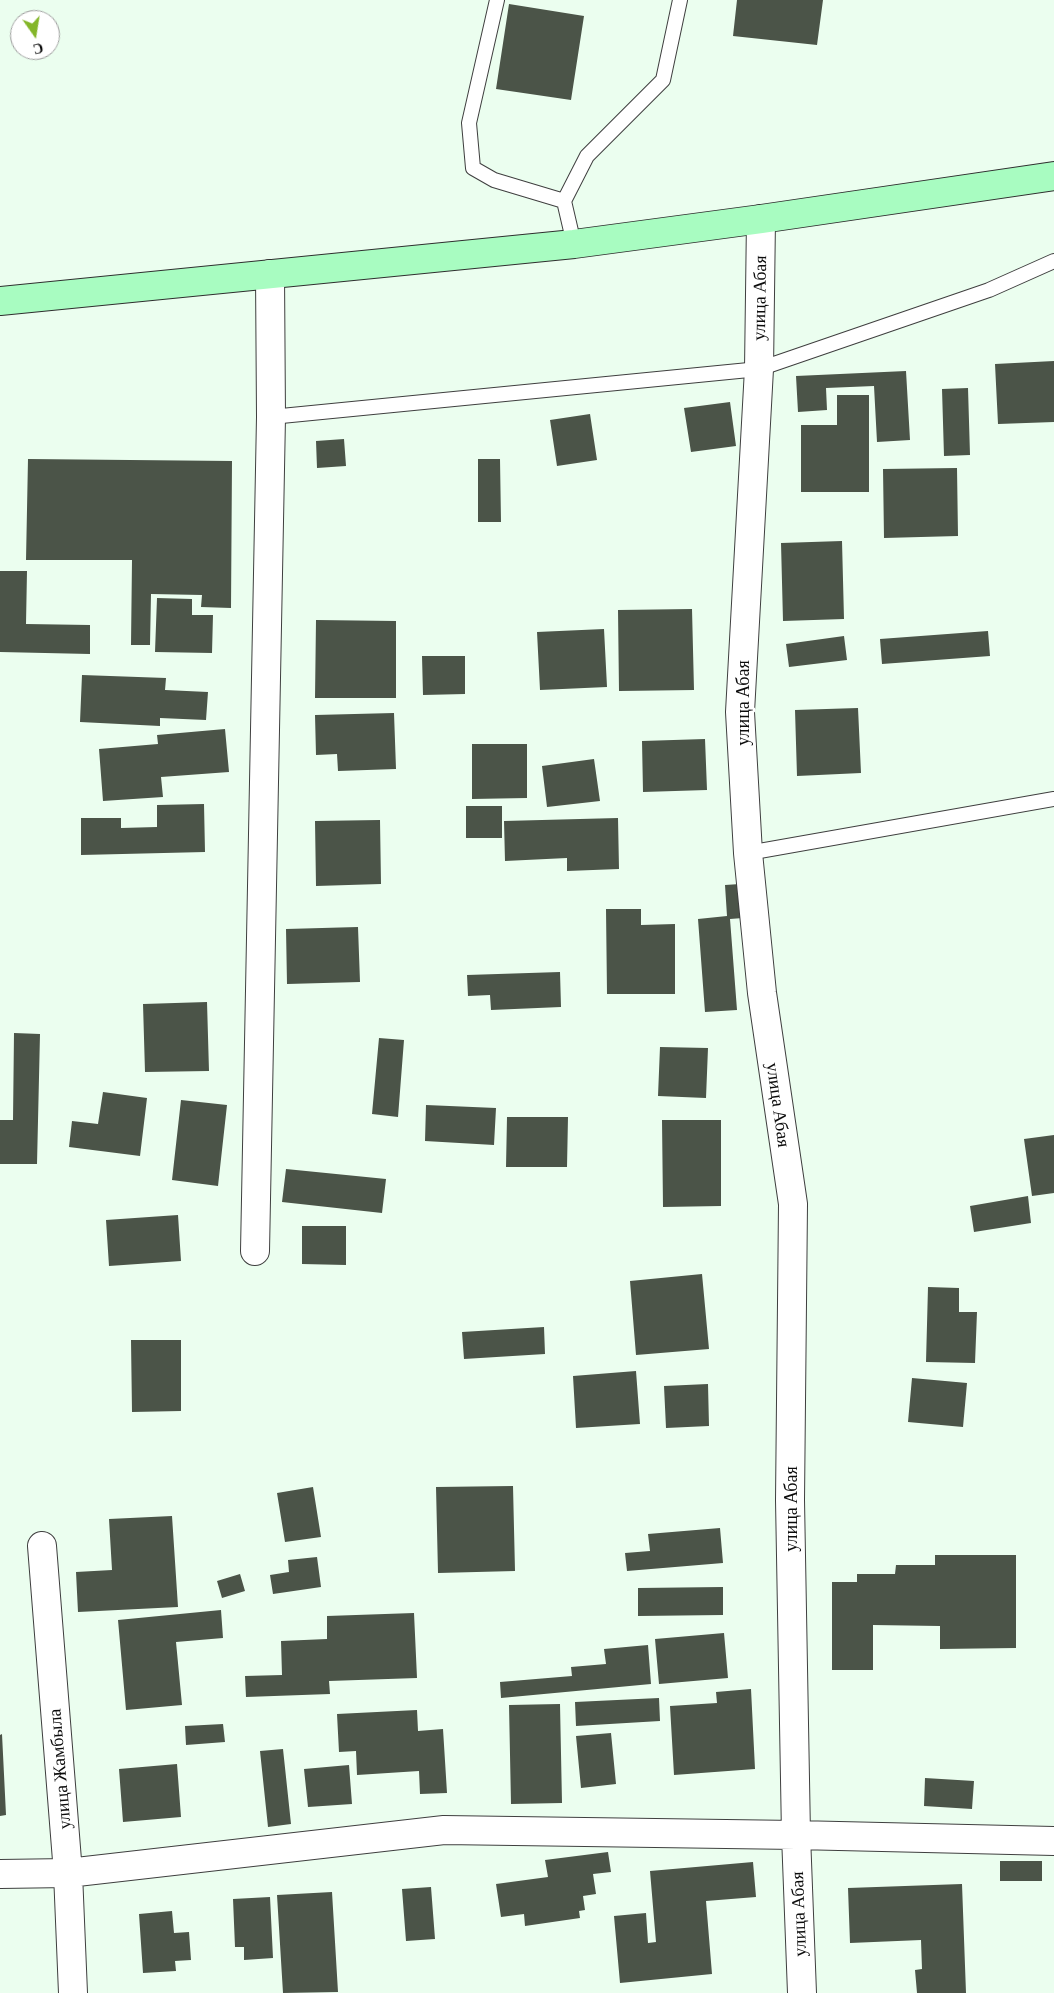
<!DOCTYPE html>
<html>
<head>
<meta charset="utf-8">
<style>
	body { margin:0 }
	#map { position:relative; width:1054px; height:1993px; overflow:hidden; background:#ebfeef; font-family:"Crimson Pro",serif }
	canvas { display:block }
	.north { position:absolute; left:10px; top:10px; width:50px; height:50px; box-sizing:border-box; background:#fff; border:1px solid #9e9e9e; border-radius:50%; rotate:167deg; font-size:14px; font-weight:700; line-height:20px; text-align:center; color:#0c0c0c }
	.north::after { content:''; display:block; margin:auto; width:18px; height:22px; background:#84b629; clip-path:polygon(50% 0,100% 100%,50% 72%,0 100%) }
</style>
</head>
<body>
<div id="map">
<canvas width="1054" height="1993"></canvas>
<div class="north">С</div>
</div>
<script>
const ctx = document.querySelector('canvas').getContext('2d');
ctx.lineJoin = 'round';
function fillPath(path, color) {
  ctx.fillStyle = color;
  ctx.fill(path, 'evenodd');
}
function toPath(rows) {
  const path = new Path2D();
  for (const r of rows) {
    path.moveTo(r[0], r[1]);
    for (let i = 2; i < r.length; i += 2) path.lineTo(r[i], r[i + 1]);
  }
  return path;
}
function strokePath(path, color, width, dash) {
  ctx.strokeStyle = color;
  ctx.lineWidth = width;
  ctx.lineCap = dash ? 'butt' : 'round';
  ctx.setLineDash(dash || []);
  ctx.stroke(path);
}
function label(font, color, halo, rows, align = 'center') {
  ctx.font = font + ' "Crimson Pro",serif';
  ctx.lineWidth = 5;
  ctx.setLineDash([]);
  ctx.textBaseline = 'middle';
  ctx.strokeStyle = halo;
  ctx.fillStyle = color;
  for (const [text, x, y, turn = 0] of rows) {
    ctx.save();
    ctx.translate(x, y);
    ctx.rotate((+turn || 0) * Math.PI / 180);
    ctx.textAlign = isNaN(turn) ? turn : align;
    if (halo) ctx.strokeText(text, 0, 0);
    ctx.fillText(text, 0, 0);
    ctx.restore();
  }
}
fillPath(toPath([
	[737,0,823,0,817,45,733,36],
	[509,4,584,16,571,100,496,89],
	[1054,361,1054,422,998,424,995,364],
	[906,371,910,440,877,442,874,386,826,388,827,410,798,412,796,376],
	[968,388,970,455,944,456,942,389],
	[837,395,869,395,869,492,801,492,801,425,837,425],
	[730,402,736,446,691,452,684,408],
	[590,414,597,460,557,466,550,420],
	[344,439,346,466,317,468,316,441],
	[28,459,232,461,231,608,201,607,202,595,151,594,150,645,131,645,132,560,26,560],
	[478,459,500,459,501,522,478,522],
	[957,468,958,536,884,538,883,469],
	[842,541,844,619,783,621,781,543],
	[0,571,27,571,26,624,90,625,90,654,0,652],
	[157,598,192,599,192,615,213,615,212,653,155,652],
	[692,609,694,690,619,691,618,610],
	[316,620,396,621,396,698,315,698],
	[604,629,607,687,540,690,537,632],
	[988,631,990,656,882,664,880,639],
	[844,636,847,660,789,667,786,644],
	[422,656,465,656,465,694,423,695],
	[82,675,166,678,165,690,208,692,206,720,160,718,160,726,80,722],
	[858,708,861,773,797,776,795,710],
	[394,713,396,769,338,771,337,754,316,755,315,715],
	[225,729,229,772,161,777,163,797,103,801,99,749,158,744,157,735],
	[705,739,707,790,643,792,642,741],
	[472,744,527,744,527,798,472,799],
	[594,759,600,801,547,807,542,766],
	[204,804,205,852,81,855,81,818,121,818,121,828,157,827,157,805],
	[466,806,502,806,502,838,466,838],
	[618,818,619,869,567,871,567,858,505,861,504,821],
	[380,820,381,884,316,886,315,821],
	[740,884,743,918,730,919,737,1010,705,1012,698,919,727,916,725,885],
	[606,909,641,909,641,925,675,924,675,994,607,994],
	[358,927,360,982,287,984,286,929],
	[560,972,561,1007,491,1010,490,995,468,996,467,975],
	[207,1002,209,1071,145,1072,143,1004],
	[14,1033,40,1034,37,1164,0,1164,0,1120,13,1120],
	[379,1038,404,1040,398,1117,372,1114],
	[660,1047,708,1048,706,1098,658,1096],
	[103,1092,147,1098,140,1156,69,1147,72,1121,98,1124],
	[181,1100,227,1105,218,1186,172,1180],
	[426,1105,496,1108,494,1145,425,1141],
	[507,1117,568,1117,567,1167,506,1167],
	[662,1120,721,1120,721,1206,663,1207],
	[1054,1135,1054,1193,1032,1196,1024,1139],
	[286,1169,386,1179,382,1213,282,1202],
	[1028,1196,1031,1223,974,1232,970,1206],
	[178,1215,181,1261,109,1266,106,1220],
	[302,1226,346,1226,346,1265,302,1264],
	[702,1274,709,1349,636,1355,630,1281],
	[928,1287,959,1288,959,1312,977,1312,975,1363,926,1362],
	[544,1327,545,1354,464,1359,462,1332],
	[131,1340,181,1340,181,1411,132,1412],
	[636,1371,640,1424,576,1428,573,1376],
	[912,1378,967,1383,963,1427,908,1422],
	[708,1384,709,1426,666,1428,664,1386],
	[513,1486,515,1571,438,1573,436,1487],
	[313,1487,321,1537,285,1542,277,1493],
	[172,1516,178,1607,78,1612,76,1572,112,1570,109,1519],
	[720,1528,723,1563,627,1571,625,1553,650,1551,648,1534],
	[935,1555,1016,1555,1016,1648,940,1649,940,1626,873,1625,873,1670,832,1670,832,1582,857,1582,857,1574,895,1574,896,1565,935,1565],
	[317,1557,321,1587,273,1594,270,1575,289,1572,288,1560],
	[240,1574,245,1591,222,1598,217,1581],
	[723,1587,723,1615,638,1616,638,1588],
	[221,1610,223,1638,176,1642,182,1705,126,1710,118,1620],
	[414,1613,417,1678,329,1681,330,1694,246,1697,245,1676,282,1675,281,1641,327,1639,327,1616],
	[724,1633,728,1678,659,1684,655,1639],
	[648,1645,651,1684,501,1698,500,1682,572,1676,571,1667,606,1664,604,1649],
	[751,1689,755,1769,674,1775,670,1706,717,1703,716,1692],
	[659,1698,660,1721,576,1726,575,1702],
	[560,1704,562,1803,511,1804,509,1705],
	[417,1710,418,1731,443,1729,447,1793,420,1794,419,1771,357,1775,356,1751,339,1752,337,1714],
	[223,1724,225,1742,186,1745,185,1726],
	[611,1733,616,1784,581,1788,576,1736],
	[2,1734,6,1815,0,1816,0,1735],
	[283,1749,291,1824,268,1827,260,1751],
	[177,1764,181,1817,123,1822,119,1769],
	[349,1765,352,1804,308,1807,304,1769],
	[925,1778,974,1781,972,1809,924,1806],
	[608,1852,611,1872,593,1874,596,1894,583,1896,585,1910,579,1911,580,1918,525,1926,524,1914,501,1917,496,1884,548,1877,545,1860],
	[1000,1861,1042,1861,1042,1881,1000,1881],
	[753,1862,756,1897,706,1901,712,1974,620,1983,614,1916,646,1913,648,1943,656,1942,650,1871],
	[962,1884,966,1993,917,1993,915,1970,922,1969,921,1940,850,1943,848,1888],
	[431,1887,435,1939,406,1941,402,1889],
	[332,1892,338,1992,283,1993,277,1895],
	[270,1897,273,1958,244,1960,244,1947,235,1947,233,1899],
	[172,1911,174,1933,189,1932,191,1960,175,1961,176,1971,143,1973,139,1914]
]), '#4b5448');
const service = toPath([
	[497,0,469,123,473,168,494,180,564,201],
	[574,244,564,201,587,156,663,80,680,0],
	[271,417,759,369,989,290,1054,261],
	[748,853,1054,799]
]);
const minor = toPath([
	[761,219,759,369,740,712,748,853,762,993,793,1204,790,1500,796,1835,802,1993],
	[255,1251,271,417,270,274],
	[42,1546,68,1873,73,1993],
	[0,1874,68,1873,444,1830,796,1835,1054,1841]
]);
const secondary = toPath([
	[0,301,574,244,761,219,1054,176]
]);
strokePath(service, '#3f3f3f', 16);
strokePath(minor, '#3f3f3f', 30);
strokePath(secondary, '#2e2e2e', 30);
strokePath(service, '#fff', 14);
strokePath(minor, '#fff', 28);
strokePath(secondary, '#a8fcc1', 28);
label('18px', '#0c0c0c', '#fff', [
	["улица Абая",760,298,-89],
	["улица Абая",743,703,-90],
	["улица Абая",778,1105,82],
	["улица Абая",791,1509,-90],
	["улица Жамбыла",60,1769,-95],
	["улица Абая",799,1914,-92]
]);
</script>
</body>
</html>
